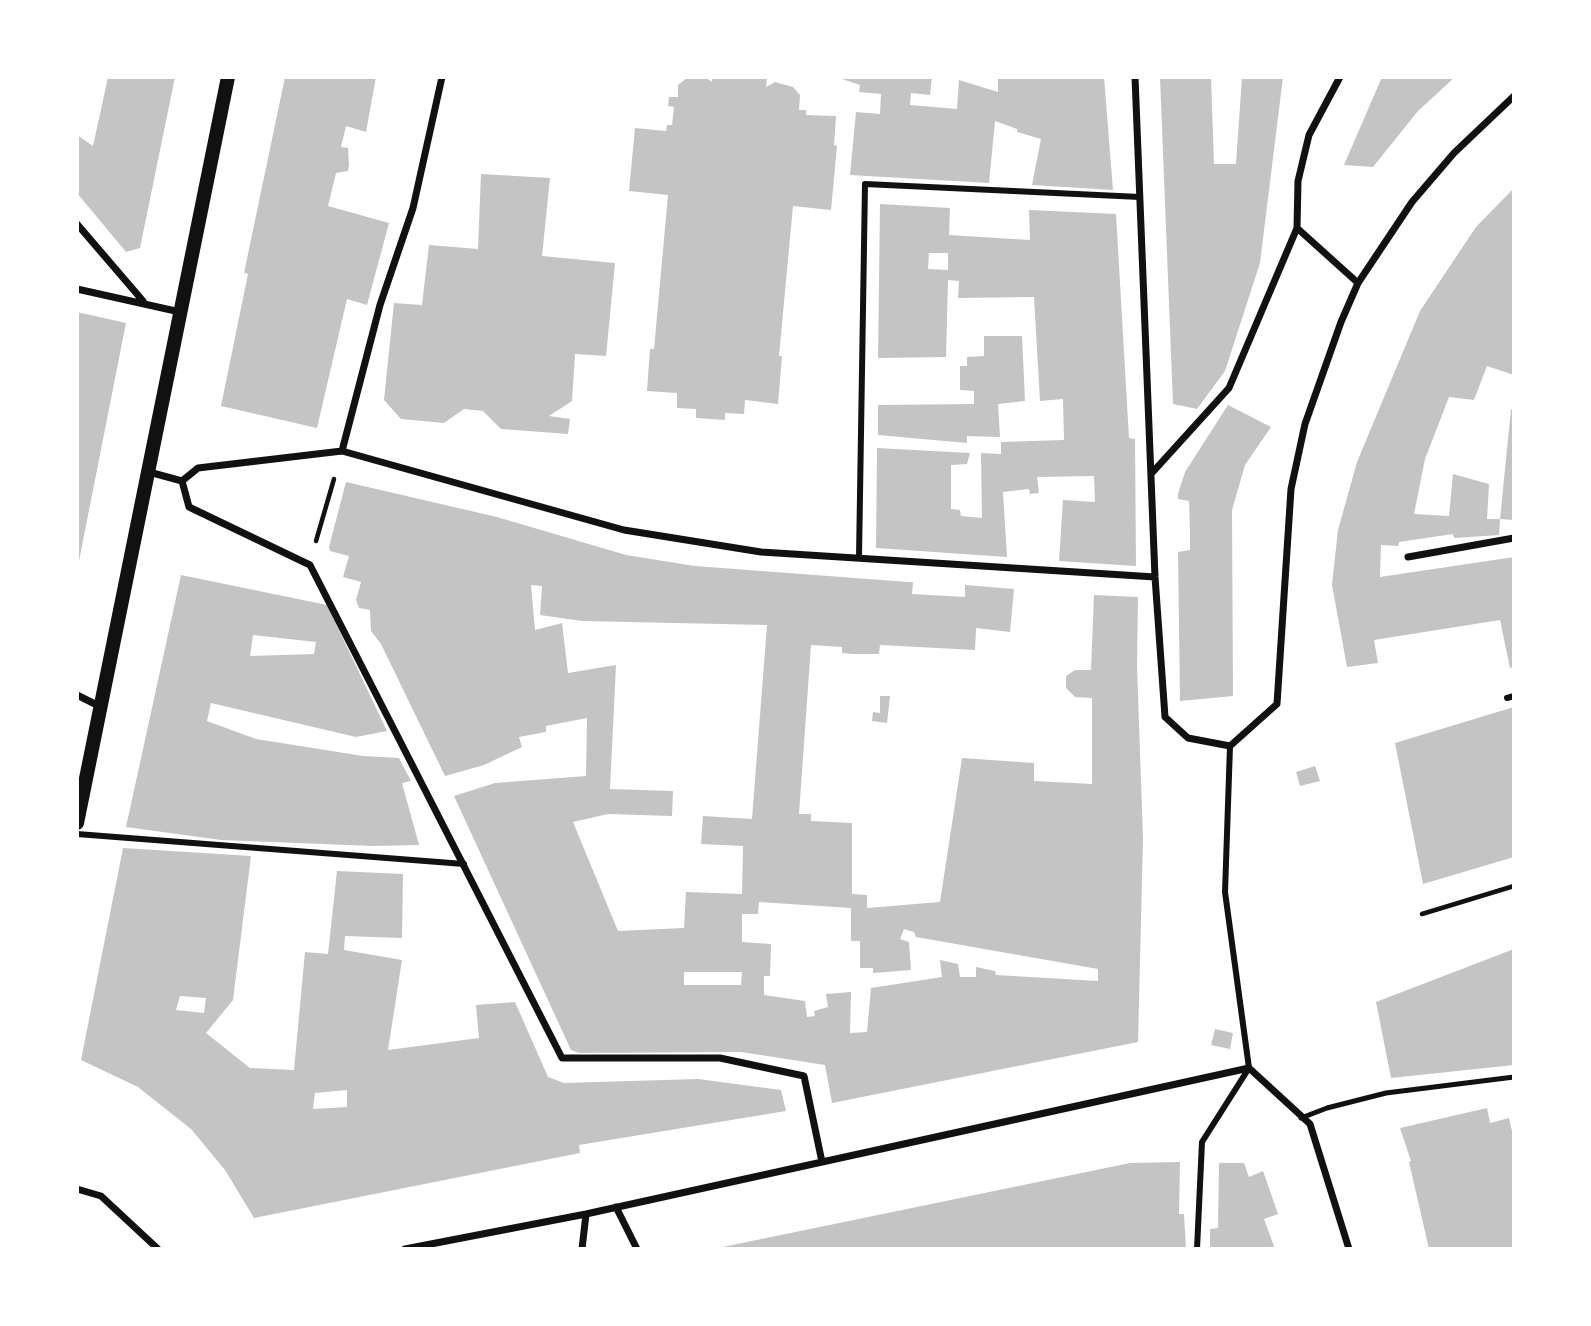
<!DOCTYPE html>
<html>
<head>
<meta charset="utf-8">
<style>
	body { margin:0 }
	#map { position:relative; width:1591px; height:1326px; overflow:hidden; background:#fff; font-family:"PT Sans",sans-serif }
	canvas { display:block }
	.frame { position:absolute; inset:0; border:79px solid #fff; pointer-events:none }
</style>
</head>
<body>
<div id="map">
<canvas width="1591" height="1326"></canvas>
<div class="frame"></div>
</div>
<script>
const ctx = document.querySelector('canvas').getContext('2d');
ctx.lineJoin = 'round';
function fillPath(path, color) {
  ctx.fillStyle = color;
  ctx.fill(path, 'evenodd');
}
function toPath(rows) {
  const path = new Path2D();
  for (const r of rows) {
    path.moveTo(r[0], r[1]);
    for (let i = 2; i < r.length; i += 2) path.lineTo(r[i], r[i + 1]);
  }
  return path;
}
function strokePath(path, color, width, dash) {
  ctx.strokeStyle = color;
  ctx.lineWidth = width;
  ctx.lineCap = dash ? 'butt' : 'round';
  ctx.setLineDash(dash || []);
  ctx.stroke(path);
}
fillPath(toPath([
	[108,77,175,77,140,248,126,252,77,193,77,135,93,146],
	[285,77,376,77,366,132,346,126,341,147,348,148,349,165,348,171,336,173,328,206,389,223,367,305,347,299,317,428,221,406,248,274,244,273],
	[688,77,705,77,712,82,712,77,767,77,766,87,775,82,793,87,800,95,799,110,806,110,806,115,836,116,834,145,837,146,831,210,793,206,779,356,782,356,778,404,745,400,744,414,725,413,725,420,696,418,696,409,677,408,677,393,647,391,650,349,654,349,668,195,629,191,635,128,666,131,667,125,672,125,674,107,668,106,669,97,678,97,678,85],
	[836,77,932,77,930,95,911,93,910,105,957,109,959,80,998,92,998,77,1104,77,1113,190,1032,185,1041,139,1017,132,1017,129,995,121,989,183,850,175,856,112,880,114,881,94,859,92,860,85],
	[1160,77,1211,77,1214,164,1236,164,1242,77,1283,77,1260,263,1225,371,1197,409,1173,404],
	[1382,77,1455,77,1418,111,1373,167,1344,165],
	[481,174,550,178,542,256,615,263,606,356,575,354,572,401,549,416,570,419,568,434,501,429,483,411,464,409,444,423,401,419,384,400,394,303,422,305,429,245,478,249],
	[1514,188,1514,375,1487,366,1474,400,1449,397,1425,459,1414,514,1449,516,1453,474,1489,484,1487,519,1500,519,1511,409,1514,410,1514,520,1500,519,1499,535,1454,538,1453,534,1399,542,1398,546,1381,545,1380,577,1514,557,1514,667,1510,668,1500,620,1374,640,1378,663,1347,667,1332,585,1338,530,1357,462,1420,311,1476,227],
	[880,204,950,208,949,235,1030,240,1029,210,1116,214,1129,438,1135,439,1136,566,1059,561,1063,500,1095,502,1094,476,1037,477,1039,493,1030,494,1029,489,1003,492,1007,557,876,548,877,448,970,453,967,464,951,465,951,509,960,510,961,516,982,518,981,453,1001,454,1001,442,1064,440,1063,399,1040,401,1034,297,958,298,959,281,948,280,946,357,878,358],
	[929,253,948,253,948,270,928,269],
	[77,312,126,323,78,566,77,566],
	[984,336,1022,336,1025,401,998,404,1000,437,967,436,967,443,878,435,878,405,974,404,974,391,960,390,960,366,967,366,967,357,984,356],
	[1228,405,1271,427,1245,465,1232,510,1233,696,1180,701,1178,552,1190,550,1190,532,1189,501,1178,499,1178,494,1185,472],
	[346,482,497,517,626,555,695,566,908,582,913,582,912,594,965,597,965,585,1014,589,1010,632,976,628,975,650,880,645,879,654,853,654,842,653,842,647,811,645,799,814,811,814,811,821,852,823,852,894,867,895,867,908,940,902,962,758,1034,763,1034,781,1092,784,1092,698,1075,697,1066,688,1066,676,1075,670,1091,670,1094,595,1138,597,1137,665,1143,839,1138,1042,832,1103,825,1065,741,1052,579,1053,571,1050,454,796,495,783,586,776,587,718,546,726,546,732,519,737,522,747,484,765,445,776,381,644,371,631,370,610,359,608,356,600,361,582,343,577,349,556,330,551,329,547],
	[531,585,542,586,540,615,582,621,767,625,752,819,703,816,701,844,743,846,742,894,686,892,684,928,618,931,573,822,608,814,672,816,673,791,610,789,616,665,568,673,562,623,535,630],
	[759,902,851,908,851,941,860,941,860,968,873,968,873,973,911,970,909,942,900,939,904,929,914,932,916,937,1098,969,1098,981,996,975,995,971,976,967,976,977,960,977,958,964,940,960,942,977,871,988,867,1032,850,1033,851,992,826,994,828,1007,814,1011,815,1016,807,1017,805,1001,764,995,764,976,770,976,771,944,742,942,742,914,758,914],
	[684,972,742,972,741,985,684,985],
	[181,575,327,605,387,731,356,737,211,703,207,721,256,739,363,756,399,758,411,781,402,783,419,845,373,846,221,840,126,827],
	[253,635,316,642,314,654,250,656],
	[880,696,890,696,887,723,872,721,873,712,880,713],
	[1514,707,1514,857,1423,884,1395,743],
	[1315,766,1320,781,1300,786,1296,772],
	[123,848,251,856,233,1000,206,1033,250,1068,294,1070,305,952,328,954,337,871,403,874,402,938,345,936,344,950,402,960,388,1050,479,1038,476,1005,515,1002,548,1077,564,1083,698,1079,781,1090,786,1111,579,1145,580,1153,254,1218,225,1170,191,1129,138,1087,81,1060],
	[180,996,206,998,204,1013,176,1010],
	[347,1090,347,1107,313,1109,315,1093],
	[1514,949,1514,1065,1391,1078,1376,1002],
	[1215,1029,1233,1033,1230,1049,1211,1045],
	[1487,1108,1490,1123,1509,1118,1514,1140,1514,1249,1429,1249,1409,1162,1411,1161,1400,1128],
	[1180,1162,1179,1214,1184,1214,1186,1249,713,1249,1130,1163],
	[1219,1163,1244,1163,1249,1177,1263,1171,1278,1214,1264,1219,1275,1249,1210,1249,1210,1229,1218,1228]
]), '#c4c4c4');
strokePath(toPath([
	[316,541,334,479],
	[1422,914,1514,886]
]), '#111', 4.5);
strokePath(toPath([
	[1301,1118,1327,1108,1386,1093,1514,1077]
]), '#111', 5);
strokePath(toPath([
	[859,557,865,184,1140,197],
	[1507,698,1514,696],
	[77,834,464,864],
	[1197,1249,1202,1142,1249,1068,1225,892,1230,746]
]), '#111', 6);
strokePath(toPath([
	[1135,77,1155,577,1165,717,1188,738,1230,746,1277,704,1291,489,1305,424,1341,322,1358,283,1412,202,1454,153,1514,96],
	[1340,77,1309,135,1298,181,1297,228,1358,283],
	[77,224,143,301],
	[77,289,180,312],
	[342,451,380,305,413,208,442,77],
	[149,472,182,481],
	[1151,474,1229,388,1297,228],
	[182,481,189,507,310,565,562,1058,720,1058,804,1076,822,1162],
	[182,481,198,468,342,451,624,530,761,552,1155,577],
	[1408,557,1514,538],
	[77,695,99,706],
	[77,1189,101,1196,158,1249],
	[616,1207,637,1249],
	[405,1249,586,1214,1249,1068,1310,1124,1349,1249],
	[582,1249,586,1214]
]), '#111', 7);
strokePath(toPath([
	[77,823,228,77]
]), '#111', 14);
</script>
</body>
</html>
